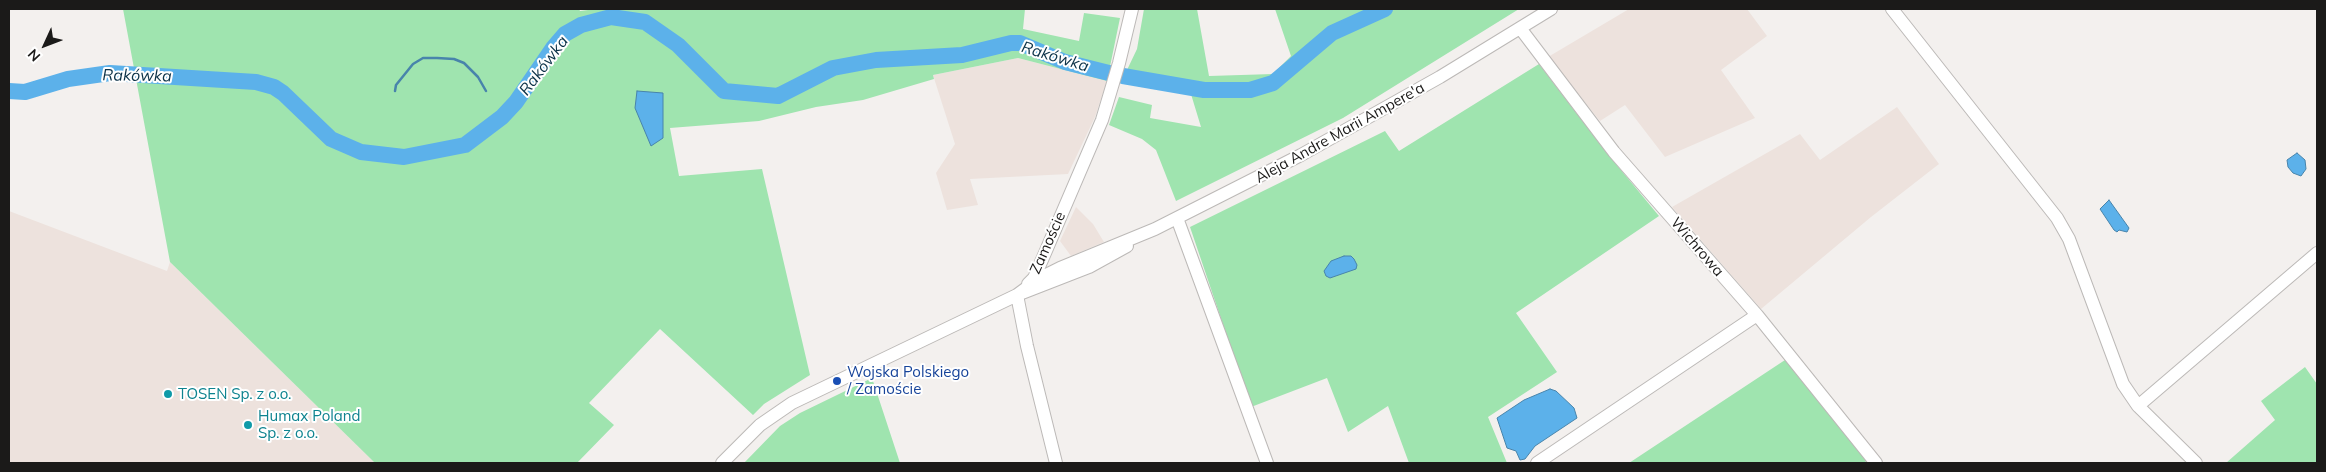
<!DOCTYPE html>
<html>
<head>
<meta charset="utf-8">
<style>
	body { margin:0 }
	#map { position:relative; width:2326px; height:472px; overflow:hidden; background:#f3f0ee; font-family:Mulish,sans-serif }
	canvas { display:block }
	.frame { position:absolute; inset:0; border:10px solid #1b1a19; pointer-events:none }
	.north { position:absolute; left:20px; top:20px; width:50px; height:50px; -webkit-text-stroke:4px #fff; paint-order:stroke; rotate:227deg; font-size:14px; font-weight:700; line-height:20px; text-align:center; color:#1b1a19 }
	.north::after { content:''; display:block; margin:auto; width:18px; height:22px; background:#1b1a19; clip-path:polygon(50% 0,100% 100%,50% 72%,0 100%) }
</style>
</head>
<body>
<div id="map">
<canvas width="2326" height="472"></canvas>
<div class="frame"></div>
<div class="north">N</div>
</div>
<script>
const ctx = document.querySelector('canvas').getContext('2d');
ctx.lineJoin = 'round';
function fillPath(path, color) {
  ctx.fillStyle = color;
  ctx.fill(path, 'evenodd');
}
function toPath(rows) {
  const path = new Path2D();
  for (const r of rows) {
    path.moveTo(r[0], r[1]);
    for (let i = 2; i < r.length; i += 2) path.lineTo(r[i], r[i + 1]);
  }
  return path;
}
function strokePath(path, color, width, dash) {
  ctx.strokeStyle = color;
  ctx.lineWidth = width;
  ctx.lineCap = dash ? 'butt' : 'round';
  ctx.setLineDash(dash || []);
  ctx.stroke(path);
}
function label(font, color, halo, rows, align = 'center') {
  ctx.font = font + ' Mulish,sans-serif';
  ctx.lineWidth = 4;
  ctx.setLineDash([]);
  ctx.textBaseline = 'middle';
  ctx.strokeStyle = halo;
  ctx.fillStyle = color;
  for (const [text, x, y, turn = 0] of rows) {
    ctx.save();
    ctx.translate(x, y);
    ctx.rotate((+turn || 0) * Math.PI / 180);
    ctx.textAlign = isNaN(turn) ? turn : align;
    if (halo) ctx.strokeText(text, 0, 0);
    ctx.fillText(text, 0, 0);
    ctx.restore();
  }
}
fillPath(toPath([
	[1629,9,1747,9,1767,36,1721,70,1755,118,1665,157,1625,105,1600,121,1548,57],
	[1018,58,1107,81,1095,117,1068,174,970,179,978,205,947,210,936,173,955,144,933,75],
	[1897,107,1939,164,1871,217,1761,309,1672,207,1800,134,1820,160],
	[1076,207,1093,224,1104,242,1071,256,1060,241],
	[9,211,167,271,170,262,375,463,9,463]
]), '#ede2dd');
fillPath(toPath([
	[123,9,579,9,580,11,596,9,1025,9,1023,29,1079,41,1084,13,1120,18,1107,81,1018,58,933,75,934,79,863,100,816,107,759,121,670,128,679,176,762,169,810,375,764,404,753,415,660,329,589,403,614,425,577,463,375,463,170,262],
	[1144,9,1197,9,1209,76,1273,74,1291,56,1275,9,1519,9,1343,118,1176,201,1156,150,1142,139,1109,125,1119,97,1152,105,1150,118,1201,127,1187,81,1127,70,1137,49],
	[1539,64,1606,152,1659,216,1516,313,1557,372,1488,417,1507,463,1409,463,1388,406,1348,432,1327,378,1251,407,1190,227,1385,131,1399,151],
	[1785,360,1867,461,1863,463,1629,463],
	[2305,367,2317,384,2317,463,2226,463,2275,420,2261,401],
	[872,378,900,463,744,463,780,426,800,413]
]), '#9fe4af');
const water = toPath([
	[637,91,663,93,663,138,651,146,635,108,637,91],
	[2297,153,2305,160,2306,169,2301,176,2293,173,2288,167,2287,160,2297,153],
	[2109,200,2129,228,2127,232,2119,230,2117,232,2114,230,2100,209,2109,200],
	[1344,256,1351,256,1354,259,1357,265,1356,269,1330,278,1326,276,1324,271,1331,261,1344,256],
	[1550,389,1556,391,1574,408,1577,418,1535,446,1525,459,1520,460,1516,451,1507,448,1497,418,1524,400,1550,389]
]);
fillPath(water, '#5cb1ea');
strokePath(water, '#4884ab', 1);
strokePath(toPath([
	[395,91,396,85,413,64,423,58,437,58,454,59,464,63,478,77,486,91]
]), '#4884ab', 2.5);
strokePath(toPath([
	[1123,76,1204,90,1250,90,1273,83,1332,33,1385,9],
	[9,91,25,92,68,79,110,73,256,82,274,87,283,93,331,139,361,152,404,157,465,145,502,117,516,102,553,48,565,34,581,25,611,17,645,22,678,45,724,91,778,96,833,68,876,60,962,55,1011,43,1020,43,1065,62,1109,73]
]), '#5cb1ea', 16);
const minor = toPath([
	[1892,9,2057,218,2069,239,2123,384,2138,406],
	[1520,28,1614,152,1757,315,1876,463],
	[1177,218,1267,463],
	[1028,284,1034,278,1045,253,1102,120,1119,63,1132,9],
	[1017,295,1040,278,1060,268,1155,229,1301,155,1440,77,1551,9],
	[1017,295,1027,346,1056,463],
	[722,463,760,425,792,403,1017,295,1089,267,1127,246],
	[1537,463,1757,315],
	[2196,463,2138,406,2317,253]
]);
strokePath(minor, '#bcb9b7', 14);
strokePath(minor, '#fff', 12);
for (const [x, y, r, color] of [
	[837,381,5,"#1a4fb4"],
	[168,394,5,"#0f9aa8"],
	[248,425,5,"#0f9aa8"]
]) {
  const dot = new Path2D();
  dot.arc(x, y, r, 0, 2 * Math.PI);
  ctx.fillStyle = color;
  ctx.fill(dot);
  strokePath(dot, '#fff', 2);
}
label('15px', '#1b1a19', '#fff', [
	["Aleja Andre Marii Ampere'a",1340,133,-29],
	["Zamoście",1048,243,-66],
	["Wichrowa",1697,247,49]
]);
label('15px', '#164399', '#fff', [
	["Wojska Polskiego",847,372],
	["/ Zamoście",847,389]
], 'left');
label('15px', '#0d838f', '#fff', [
	["TOSEN Sp. z o.o.",178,394],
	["Humax Poland",258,416],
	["Sp. z o.o.",258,433]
], 'left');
label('italic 16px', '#0b3147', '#fff', [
	["Rakówka",1055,57,17],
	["Rakówka",544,66,-53],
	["Rakówka",137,76,1]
]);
</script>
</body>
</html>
